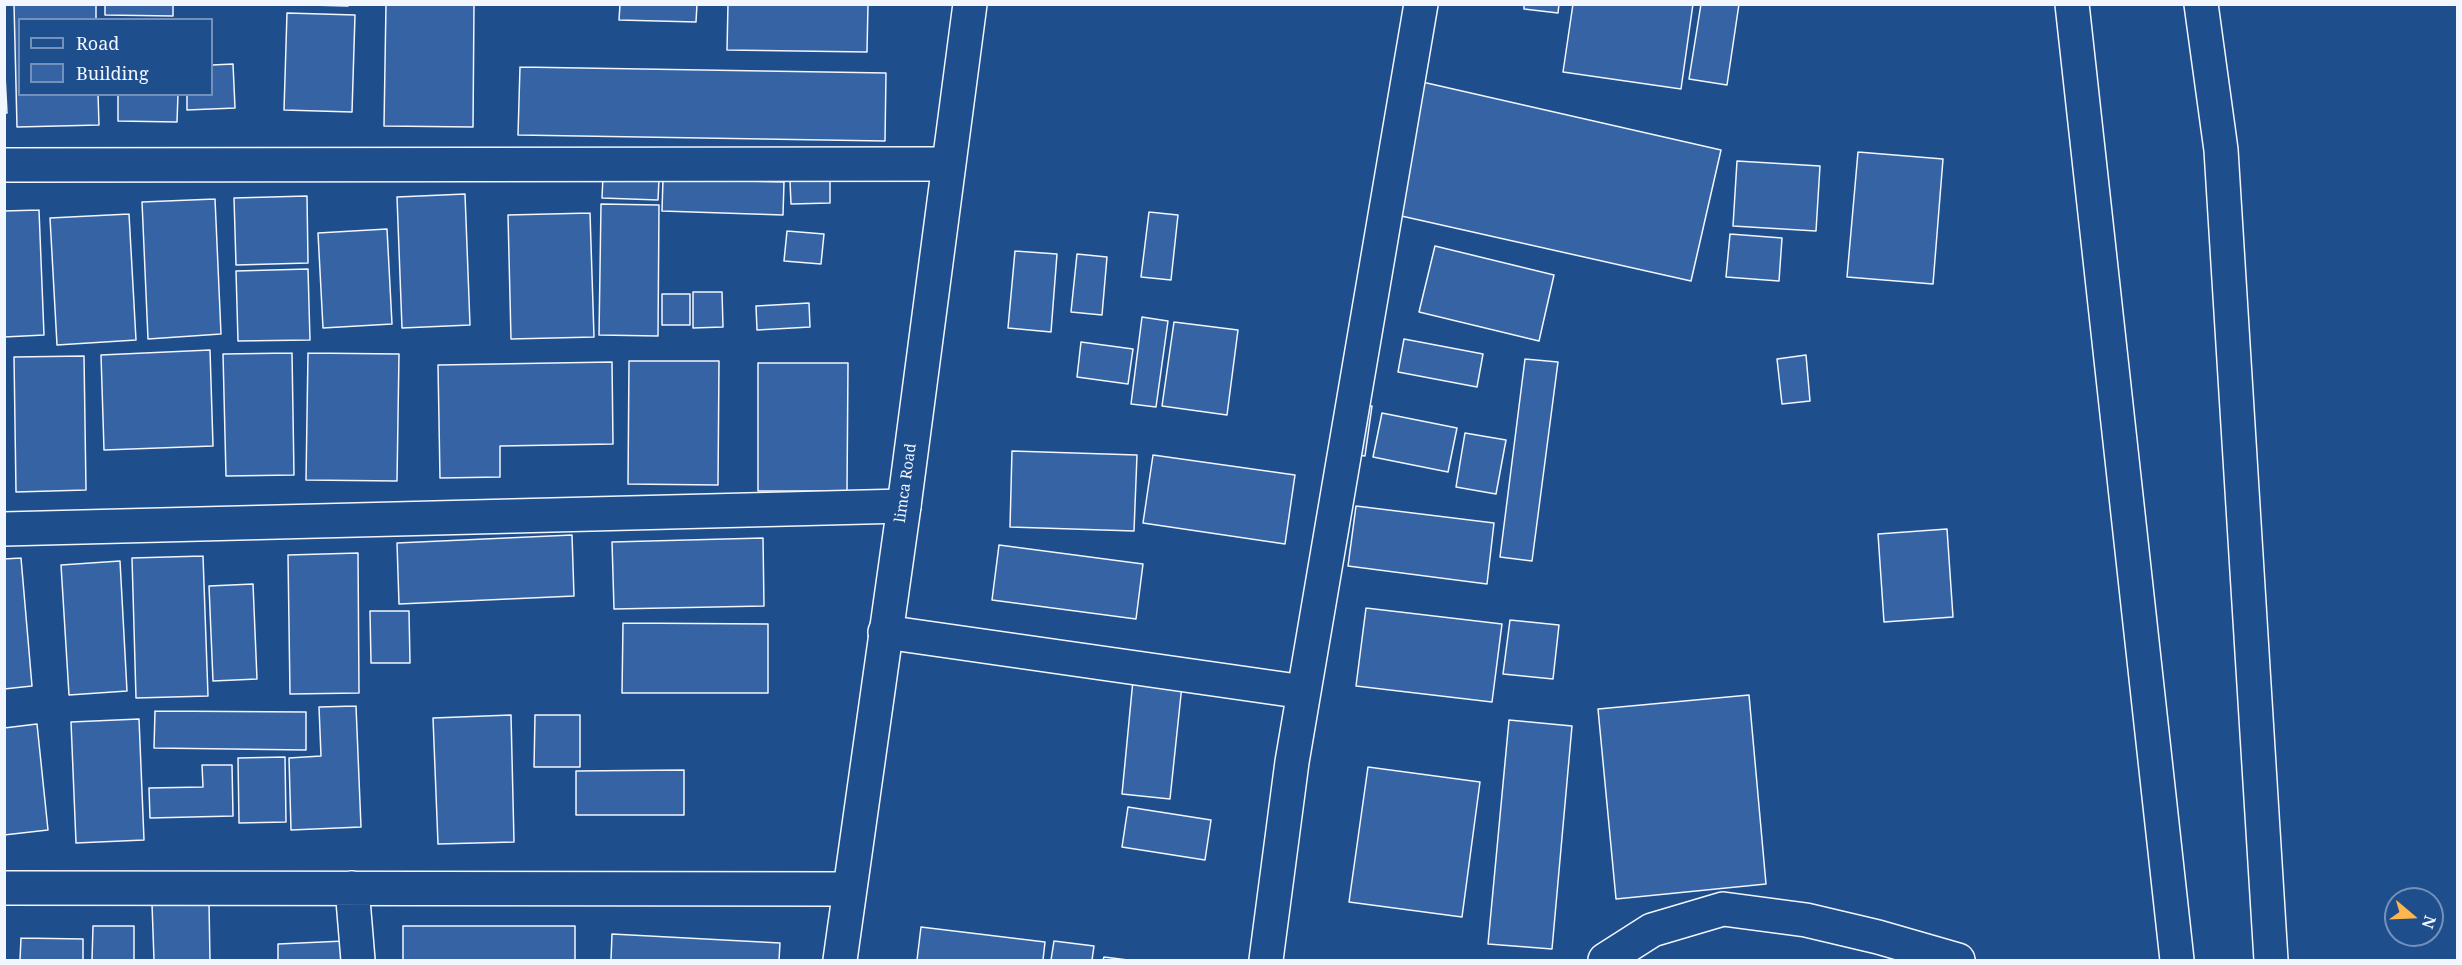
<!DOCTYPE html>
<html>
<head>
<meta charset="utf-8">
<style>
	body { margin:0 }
	#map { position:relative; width:2462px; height:965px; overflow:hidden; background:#1f4e8c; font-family:"Noto Serif",serif }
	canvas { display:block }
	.frame { position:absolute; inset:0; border:6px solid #f2f6ff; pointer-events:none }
	.legend { position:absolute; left:18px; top:18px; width:195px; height:78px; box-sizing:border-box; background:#1f4e8c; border:2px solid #7391ba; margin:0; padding:8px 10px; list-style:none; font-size:18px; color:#f2f6ff }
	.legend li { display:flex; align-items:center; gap:12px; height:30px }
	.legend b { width:30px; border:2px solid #7391ba }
	.north { position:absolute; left:2384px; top:887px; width:60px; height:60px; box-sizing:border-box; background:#1f4e8c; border:2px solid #7391ba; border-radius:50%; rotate:109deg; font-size:16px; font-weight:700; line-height:24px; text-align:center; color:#f2f6ff }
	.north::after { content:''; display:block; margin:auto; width:21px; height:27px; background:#ffb74d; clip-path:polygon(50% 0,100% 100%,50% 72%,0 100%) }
</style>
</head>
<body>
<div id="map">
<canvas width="2462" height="965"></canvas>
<div class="frame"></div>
<ul class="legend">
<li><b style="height:8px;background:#1f4e8c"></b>Road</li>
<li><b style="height:16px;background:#3563a3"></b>Building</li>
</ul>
<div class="north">N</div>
</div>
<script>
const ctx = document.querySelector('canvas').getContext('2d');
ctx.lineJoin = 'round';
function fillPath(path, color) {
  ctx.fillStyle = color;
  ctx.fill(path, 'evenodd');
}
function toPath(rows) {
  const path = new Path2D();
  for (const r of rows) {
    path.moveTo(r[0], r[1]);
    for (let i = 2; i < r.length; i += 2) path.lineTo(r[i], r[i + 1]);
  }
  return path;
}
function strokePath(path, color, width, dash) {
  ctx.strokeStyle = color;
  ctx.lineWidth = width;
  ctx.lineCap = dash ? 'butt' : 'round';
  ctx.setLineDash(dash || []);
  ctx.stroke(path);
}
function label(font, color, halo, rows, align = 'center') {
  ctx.font = font + ' "Noto Serif",serif';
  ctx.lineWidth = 4.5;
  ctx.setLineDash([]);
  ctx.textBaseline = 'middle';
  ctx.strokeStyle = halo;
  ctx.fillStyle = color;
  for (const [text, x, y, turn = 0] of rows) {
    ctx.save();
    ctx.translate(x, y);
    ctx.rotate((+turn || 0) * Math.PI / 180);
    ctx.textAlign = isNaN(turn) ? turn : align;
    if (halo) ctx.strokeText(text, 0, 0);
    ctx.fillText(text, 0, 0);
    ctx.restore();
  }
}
const building = toPath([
	[14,4,96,4,96,20,20,20,20,94,98,94,99,125,17,127,14,4],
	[105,4,173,4,173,16,105,15,105,4],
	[274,4,348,4,348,6,274,4],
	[386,4,474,4,473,127,384,126,386,4],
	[620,4,697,4,696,22,619,20,620,4],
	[728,4,868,4,867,52,727,50,728,4],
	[1524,4,1559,4,1558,13,1524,9,1524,4],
	[1573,4,1693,4,1681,89,1563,72,1573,4],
	[1701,4,1739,4,1727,85,1689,79,1701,4],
	[287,13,355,15,352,112,284,110,287,13],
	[4,56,7,113,4,113,4,56],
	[233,64,235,108,187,110,187,94,212,94,212,65,233,64],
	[520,67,886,73,885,141,518,135,520,67],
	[1418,81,1721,150,1691,281,1388,213,1418,81],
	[118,94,178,94,177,122,118,121,118,94],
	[1858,152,1943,159,1933,284,1847,277,1858,152],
	[1737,161,1820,166,1816,231,1733,226,1737,161],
	[603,176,659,179,658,200,602,198,603,176],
	[663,179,784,182,783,215,662,211,663,179],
	[830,180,830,203,791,204,790,181,830,180],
	[465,194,470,325,402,328,397,197,465,194],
	[307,196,308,263,236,265,234,198,307,196],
	[215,199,221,334,148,339,142,202,215,199],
	[601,204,659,205,658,336,599,335,601,204],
	[39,210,44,335,4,337,4,211,39,210],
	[1149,212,1178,215,1171,280,1141,277,1149,212],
	[590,213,594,337,511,339,508,215,590,213],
	[129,214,136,340,57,345,50,218,129,214],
	[387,229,392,324,323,328,318,233,387,229],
	[787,231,824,234,821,264,784,261,787,231],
	[1730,234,1782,238,1779,281,1726,277,1730,234],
	[1435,246,1554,275,1539,341,1419,312,1435,246],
	[1015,251,1057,254,1051,332,1008,328,1015,251],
	[1077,254,1107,257,1102,315,1071,312,1077,254],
	[308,269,310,340,238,341,236,271,308,269],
	[693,292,722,292,723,327,693,328,693,292],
	[662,294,690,294,690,325,662,325,662,294],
	[809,303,810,327,757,330,756,306,809,303],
	[1142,317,1168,321,1156,407,1131,404,1142,317],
	[1174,322,1238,330,1227,415,1162,406,1174,322],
	[1404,339,1483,354,1477,387,1398,372,1404,339],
	[1081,342,1133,349,1128,384,1077,377,1081,342],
	[210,350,213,446,104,450,101,355,210,350],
	[292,353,294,475,226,476,223,354,292,353],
	[308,353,399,354,397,481,306,480,308,353],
	[1806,355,1810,401,1782,404,1777,359,1806,355],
	[84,356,86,490,16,492,14,357,84,356],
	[1525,359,1558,362,1532,561,1500,557,1525,359],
	[629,361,719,361,718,485,628,484,629,361],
	[612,362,613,444,500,446,500,477,440,478,438,365,612,362],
	[758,363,848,363,847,491,758,491,758,363],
	[1357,405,1372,406,1365,456,1350,454,1357,405],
	[1382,413,1457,428,1448,472,1373,457,1382,413],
	[1465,433,1506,440,1496,494,1456,487,1465,433],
	[1012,451,1137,455,1134,531,1010,527,1012,451],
	[1153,455,1295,475,1285,544,1143,523,1153,455],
	[1356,506,1494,523,1487,584,1348,566,1356,506],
	[1947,529,1953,617,1884,622,1878,534,1947,529],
	[572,535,574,596,399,604,397,543,572,535],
	[763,538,764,606,614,609,612,542,763,538],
	[999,545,1143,564,1136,619,992,600,999,545],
	[358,553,359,693,290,694,288,555,358,553],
	[203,556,208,696,136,698,132,558,203,556],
	[21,558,32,686,4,689,4,559,21,558],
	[120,561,127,691,69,695,61,565,120,561],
	[253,584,257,679,213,681,209,586,253,584],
	[1366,608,1502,624,1492,702,1356,686,1366,608],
	[370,611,409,611,410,663,371,663,370,611],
	[1510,620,1559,625,1553,679,1503,674,1510,620],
	[623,623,768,624,768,693,622,693,623,623],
	[1133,680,1182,685,1170,799,1122,794,1133,680],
	[1749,695,1766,884,1616,899,1598,709,1749,695],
	[356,706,361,827,291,830,289,758,321,756,319,707,356,706],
	[155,711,306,712,306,750,154,748,155,711],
	[511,715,514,842,438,844,433,718,511,715],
	[535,715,580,715,580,767,534,767,535,715],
	[139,719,144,840,76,843,71,722,139,719],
	[1509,720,1572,726,1552,949,1488,944,1509,720],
	[37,724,48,830,4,835,4,728,37,724],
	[285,757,286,822,239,823,238,758,285,757],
	[202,765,232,765,233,816,150,818,149,788,203,787,202,765],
	[1368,767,1480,782,1462,917,1349,902,1368,767],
	[684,770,684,815,576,815,576,771,684,770],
	[1128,807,1211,820,1205,860,1122,847,1128,807],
	[209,903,210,960,154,960,152,904,209,903],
	[93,926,134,926,134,960,92,960,93,926],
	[403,926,575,926,575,960,403,960,403,926],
	[921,927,1045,942,1043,960,917,960,921,927],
	[612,934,780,943,779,960,611,960,612,934],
	[21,938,83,939,83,960,20,960,21,938],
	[344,941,344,960,278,960,278,944,344,941],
	[1054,941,1094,946,1092,960,1051,960,1054,941],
	[1104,957,1128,960,1103,960,1104,957]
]);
fillPath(building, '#3563a3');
strokePath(building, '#f2f6ff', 1.5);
const street = toPath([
	[4,165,948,164],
	[4,529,904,506],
	[885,632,1304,692],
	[4,888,849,889],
	[352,888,358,960],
	[1266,960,1292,762,1421,4],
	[1605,960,1652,930,1723,909,1806,920,1878,937,1958,960]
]);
const primary = toPath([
	[840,960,904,506,970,4]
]);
const highway = toPath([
	[2072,4,2177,960],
	[2201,4,2221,150,2271,960]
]);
strokePath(street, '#f2f6ff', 36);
strokePath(primary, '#f2f6ff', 36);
strokePath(highway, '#f2f6ff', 36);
strokePath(street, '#1f4e8c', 33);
strokePath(primary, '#1f4e8c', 33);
strokePath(highway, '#1f4e8c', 33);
label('15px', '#f2f6ff', '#1f4e8c', [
	["limca Road",906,483,-82]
]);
</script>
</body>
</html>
